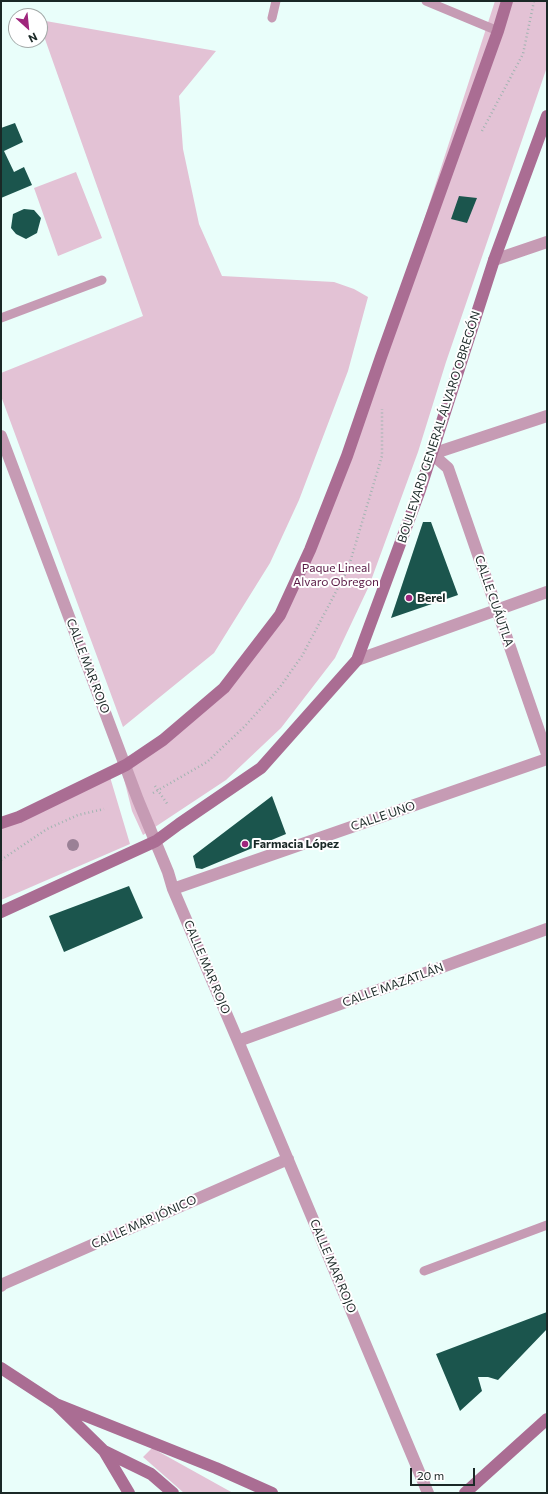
<!DOCTYPE html>
<html>
<head>
<meta charset="utf-8">
<style>
	body { margin:0 }
	#map { position:relative; width:548px; height:1494px; overflow:hidden; background:#e9fefa; font-family:Commissioner,sans-serif }
	canvas { display:block }
	.frame { position:absolute; inset:0; border:2px solid #1a2826; pointer-events:none }
	.north { position:absolute; left:8px; top:8px; width:40px; height:40px; box-sizing:border-box; background:#fff; border:1px solid #a3a9a8; border-radius:50%; rotate:153deg; font-size:11px; font-weight:700; line-height:16px; text-align:center; color:#1a2826 }
	.north::after { content:''; display:block; margin:auto; width:14px; height:18px; background:#9f257c; clip-path:polygon(50% 0,100% 100%,50% 72%,0 100%) }
	.scale { position:absolute; left:410px; top:1468px; width:65px; height:18px; box-sizing:border-box; border:2px solid #1a2826; border-top:0; padding-left:5px; font-size:12px; line-height:14px; white-space:nowrap; color:#1a2826; -webkit-text-stroke:3px #fff; paint-order:stroke }
</style>
</head>
<body>
<div id="map">
<canvas width="548" height="1494"></canvas>
<div class="frame"></div>
<div class="north">N</div>
<div class="scale">20 m</div>
</div>
<script>
const ctx = document.querySelector('canvas').getContext('2d');
ctx.lineJoin = 'round';
function fillPath(path, color) {
  ctx.fillStyle = color;
  ctx.fill(path, 'evenodd');
}
function toPath(rows) {
  const path = new Path2D();
  for (const r of rows) {
    path.moveTo(r[0], r[1]);
    for (let i = 2; i < r.length; i += 2) path.lineTo(r[i], r[i + 1]);
  }
  return path;
}
function strokePath(path, color, width, dash) {
  ctx.strokeStyle = color;
  ctx.lineWidth = width;
  ctx.lineCap = dash ? 'butt' : 'round';
  ctx.setLineDash(dash || []);
  ctx.stroke(path);
}
function label(font, color, halo, rows, align = 'center') {
  ctx.font = font + ' Commissioner,sans-serif';
  ctx.lineWidth = 4;
  ctx.setLineDash([]);
  ctx.textBaseline = 'middle';
  ctx.strokeStyle = halo;
  ctx.fillStyle = color;
  for (const [text, x, y, turn = 0] of rows) {
    ctx.save();
    ctx.translate(x, y);
    ctx.rotate((+turn || 0) * Math.PI / 180);
    ctx.textAlign = isNaN(turn) ? turn : align;
    if (halo) ctx.strokeText(text, 0, 0);
    ctx.fillText(text, 0, 0);
    ctx.restore();
  }
}
fillPath(toPath([
	[495,1,547,1,547,67,446,362,418,452,369,586,335,658,281,728,226,780,143,835,132,811,122,771,225,691,278,617,340,479],
	[40,20,216,51,179,96,183,149,199,224,222,276,334,282,354,289,368,297,348,371,299,500,270,563,214,653,123,727,1,396,1,373,143,316,40,25],
	[76,172,102,238,58,256,34,188],
	[110,777,130,844,1,900,1,821],
	[152,1448,233,1493,184,1493,143,1457]
]), '#e3c2d5');
fillPath(toPath([
	[15,123,23,142,4,151,14,172,24,167,32,185,1,198,1,128],
	[459,196,477,198,467,223,451,219],
	[24,209,34,210,41,218,37,233,26,239,16,234,11,228,13,214],
	[423,522,431,522,458,595,391,618],
	[272,796,286,834,202,869,196,868,193,856],
	[129,886,143,918,64,952,49,916],
	[547,1312,547,1329,498,1380,488,1377,478,1377,482,1391,460,1411,436,1354]
]), '#1b554d');
strokePath(toPath([
	[482,131,523,54,534,1],
	[155,786,168,805],
	[153,793,207,762,245,726,280,687,302,656,348,569,382,456,382,409],
	[1,860,47,829,78,815,104,809]
]), '#a1b4b1', 2.5, [1, 3]);
strokePath(toPath([
	[426,1,498,31],
	[272,18,276,1],
	[1,318,102,280],
	[424,1271,547,1225]
]), '#c69bb4', 9);
strokePath(toPath([
	[494,260,547,242],
	[1,436,138,800,168,872,173,889,238,1041,428,1493],
	[432,454,448,468,547,754],
	[432,454,547,416],
	[357,660,547,592],
	[173,889,547,759],
	[238,1041,547,929],
	[1,1286,3,1284,288,1159]
]), '#c69bb4', 12);
strokePath(toPath([
	[1,823,19,817,126,765,163,740,224,688,280,615,310,550,347,456,381,357,498,31,507,1],
	[1,912,156,841,179,824,261,768,357,660,420,490,494,260,547,116],
	[1,1368,56,1404,104,1451,129,1493],
	[56,1404,216,1468,272,1493],
	[104,1451,151,1474,173,1493],
	[465,1493,547,1419]
]), '#aa6d93', 12);
ctx.fillStyle = '#9a8196';
for (const [x, y] of [
	[73,845]
]) {
  ctx.beginPath();
  ctx.arc(x, y, 6, 0, 2 * Math.PI);
  ctx.fill();
}
for (const [x, y, r, color] of [
	[409,598,4,"#9f257c"],
	[245,844,4,"#9f257c"]
]) {
  const dot = new Path2D();
  dot.arc(x, y, r, 0, 2 * Math.PI);
  ctx.fillStyle = color;
  ctx.fill(dot);
  strokePath(dot, '#fff', 1.5);
}
label('12px', '#1a2826', '#fff', [
	["BOULEVARD GENERAL ÁLVARO OBREGÓN",439,427,-72],
	["CALLE CUÁUTLA",494,601,71],
	["CALLE MAR ROJO",88,666,69],
	["CALLE UNO",383,816,-19],
	["CALLE MAR ROJO",207,967,67],
	["CALLE MAZATLÁN",393,985,-20],
	["CALLE MAR JÓNICO",144,1222,-24],
	["CALLE MAR ROJO",333,1266,67]
]);
label('12px', '#591a45', '#fff', [
	["Paque Lineal",336,568],
	["Alvaro Obregon",336,582]
]);
label('bold 12px', '#1a2826', '#fff', [
	["Berel",417,598],
	["Farmacia López",253,844]
], 'left');
</script>
</body>
</html>
